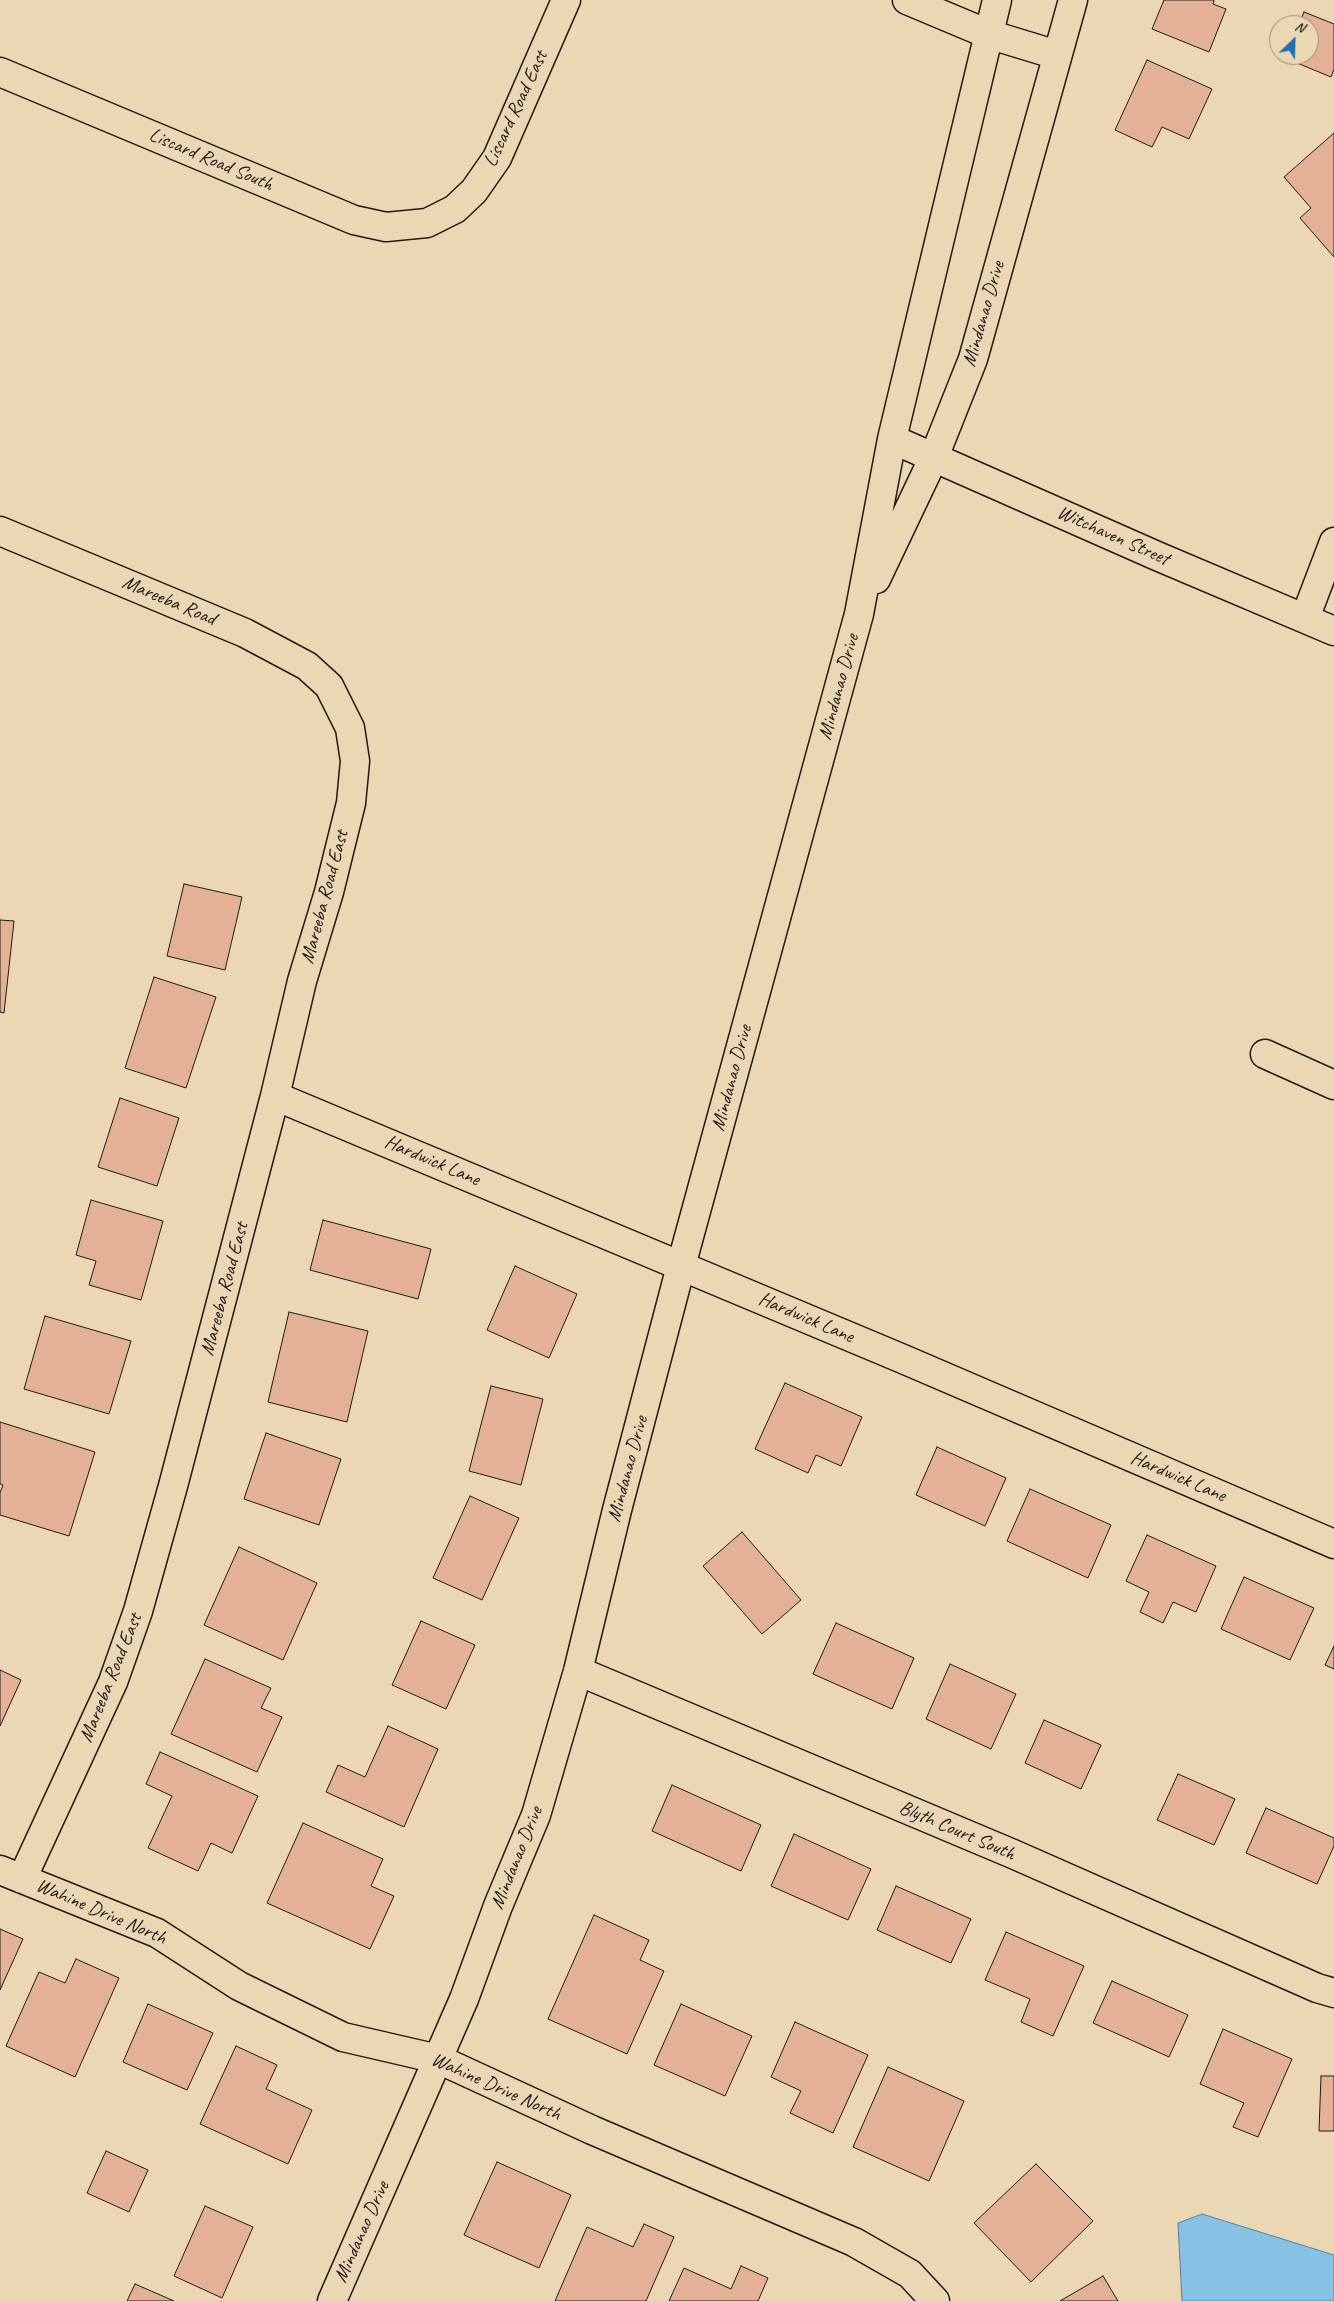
<!DOCTYPE html>
<html>
<head>
<meta charset="utf-8">
<style>
	body { margin:0 }
	#map { position:relative; width:1334px; height:2301px; overflow:hidden; background:#ecd7b5; font-family:Caveat,sans-serif }
	canvas { display:block }
	.north { position:absolute; left:1269px; top:15px; width:50px; height:50px; box-sizing:border-box; background:#ecd7b5; border:1px solid #998c78; border-radius:50%; rotate:24deg; font-size:14px; font-weight:700; line-height:20px; text-align:center; color:#1c1c1c }
	.north::after { content:''; display:block; margin:auto; width:18px; height:22px; background:#1f6fb2; clip-path:polygon(50% 0,100% 100%,50% 72%,0 100%) }
</style>
</head>
<body>
<div id="map">
<canvas width="1334" height="2301"></canvas>
<div class="north">N</div>
</div>
<script>
const ctx = document.querySelector('canvas').getContext('2d');
ctx.lineJoin = 'round';
function fillPath(path, color) {
  ctx.fillStyle = color;
  ctx.fill(path, 'evenodd');
}
function toPath(rows) {
  const path = new Path2D();
  for (const r of rows) {
    path.moveTo(r[0], r[1]);
    for (let i = 2; i < r.length; i += 2) path.lineTo(r[i], r[i + 1]);
  }
  return path;
}
function strokePath(path, color, width, dash) {
  ctx.strokeStyle = color;
  ctx.lineWidth = width;
  ctx.lineCap = dash ? 'butt' : 'round';
  ctx.setLineDash(dash || []);
  ctx.stroke(path);
}
function label(font, color, halo, rows, align = 'center') {
  ctx.font = font + ' Caveat,sans-serif';
  ctx.lineWidth = 4;
  ctx.setLineDash([]);
  ctx.textBaseline = 'middle';
  ctx.strokeStyle = halo;
  ctx.fillStyle = color;
  for (const [text, x, y, turn = 0] of rows) {
    ctx.save();
    ctx.translate(x, y);
    ctx.rotate((+turn || 0) * Math.PI / 180);
    ctx.textAlign = isNaN(turn) ? turn : align;
    if (halo) ctx.strokeText(text, 0, 0);
    ctx.fillText(text, 0, 0);
    ctx.restore();
  }
}
const water = toPath([
	[1202,2214,1334,2255,1334,2301,1182,2301,1178,2223,1202,2214]
]);
fillPath(water, '#85c2e5');
strokePath(water, '#5b8095', 1);
const building = toPath([
	[1164,0,1214,0,1213,4,1226,9,1209,52,1152,29,1164,0],
	[1304,12,1334,24,1334,69,1331,77,1285,58,1287,55,1309,55,1309,25,1299,25,1304,12],
	[1147,60,1212,89,1189,139,1162,127,1152,147,1115,130,1147,60],
	[1334,133,1334,257,1300,218,1311,208,1284,177,1334,133],
	[184,884,242,897,225,970,167,956,184,884],
	[0,920,14,921,4,1013,0,1012,0,920],
	[154,977,216,997,186,1088,125,1068,154,977],
	[120,1098,179,1118,157,1186,98,1167,120,1098],
	[91,1200,163,1221,141,1300,89,1285,96,1261,76,1255,91,1200],
	[323,1220,431,1249,418,1299,310,1270,323,1220],
	[515,1266,577,1294,549,1358,487,1330,515,1266],
	[289,1312,368,1331,347,1422,268,1402,289,1312],
	[45,1316,131,1341,109,1414,24,1389,45,1316],
	[785,1383,862,1417,841,1466,816,1455,808,1473,755,1449,785,1383],
	[491,1386,543,1399,521,1485,469,1471,491,1386],
	[0,1422,95,1452,69,1536,0,1515,0,1493,3,1485,0,1484,0,1422],
	[266,1433,341,1459,319,1525,244,1499,266,1433],
	[937,1447,1006,1478,985,1526,916,1495,937,1447],
	[1030,1489,1111,1525,1088,1578,1007,1541,1030,1489],
	[470,1496,519,1518,482,1600,433,1578,470,1496],
	[742,1532,801,1600,762,1634,703,1566,742,1532],
	[1147,1535,1216,1566,1196,1612,1173,1602,1163,1623,1140,1612,1149,1592,1126,1581,1147,1535],
	[239,1547,317,1583,283,1660,204,1625,239,1547],
	[1244,1577,1314,1608,1290,1660,1221,1629,1244,1577],
	[421,1621,475,1645,446,1709,392,1685,421,1621],
	[836,1623,914,1658,892,1709,813,1674,836,1623],
	[1334,1646,1334,1669,1325,1665,1334,1646],
	[205,1659,271,1688,261,1708,282,1717,257,1772,171,1734,205,1659],
	[950,1664,1016,1694,991,1749,926,1719,950,1664],
	[0,1670,21,1680,0,1726,0,1670],
	[1044,1720,1101,1745,1081,1789,1025,1763,1044,1720],
	[388,1726,438,1749,404,1827,326,1792,338,1765,365,1777,388,1726],
	[160,1752,258,1796,232,1853,211,1843,198,1871,148,1848,172,1796,146,1784,160,1752],
	[1178,1774,1235,1799,1214,1845,1157,1820,1178,1774],
	[672,1785,761,1825,741,1871,652,1831,672,1785],
	[1266,1808,1334,1838,1334,1846,1317,1884,1246,1853,1266,1808],
	[303,1823,383,1859,371,1886,394,1896,370,1949,267,1903,303,1823],
	[794,1834,871,1869,848,1920,771,1886,794,1834],
	[896,1886,971,1919,951,1963,877,1930,896,1886],
	[594,1915,649,1940,640,1960,664,1971,627,2054,548,2019,594,1915],
	[0,1929,23,1939,0,1990,0,1929],
	[1006,1932,1084,1966,1053,2036,1021,2022,1030,1999,985,1980,1006,1932],
	[76,1959,119,1978,75,2077,6,2046,39,1972,65,1983,76,1959],
	[1112,1981,1188,2015,1169,2057,1093,2023,1112,1981],
	[148,2004,213,2033,187,2090,123,2062,148,2004],
	[681,2004,752,2036,725,2096,654,2065,681,2004],
	[795,2022,868,2055,833,2133,790,2113,801,2091,771,2077,795,2022],
	[1223,2029,1292,2059,1258,2137,1233,2127,1244,2103,1200,2084,1223,2029],
	[236,2046,277,2065,266,2089,312,2110,288,2164,200,2124,236,2046],
	[888,2067,964,2101,929,2181,853,2147,888,2067],
	[1321,2076,1334,2076,1334,2131,1319,2131,1321,2076],
	[106,2151,148,2170,129,2212,87,2193,106,2151],
	[497,2162,571,2195,539,2268,464,2235,497,2162],
	[1036,2164,1093,2221,1031,2282,974,2223,1036,2164],
	[205,2206,253,2227,222,2298,174,2276,205,2206],
	[644,2224,674,2237,646,2301,555,2301,587,2227,633,2247,644,2224],
	[741,2266,768,2278,758,2301,669,2301,684,2268,731,2289,741,2266],
	[1103,2276,1118,2301,1060,2301,1103,2276],
	[135,2284,174,2301,127,2301,135,2284]
]);
fillPath(building, '#e4b196');
strokePath(building, '#1c1c1c', 1);
const street = toPath([
	[907,0,988,34,1057,55],
	[0,72,354,220,386,227,427,223,455,209,474,191,497,158,566,0],
	[892,439,1157,556,1334,631],
	[0,531,245,633,307,666,329,686,350,728,355,761,351,803,329,892,302,981,275,1096,173,1486,138,1611,113,1682,22,1879],
	[876,579,934,457,973,359,1073,0],
	[1305,618,1334,542],
	[1265,1054,1334,1085],
	[275,1096,903,1359,1334,1544],
	[578,1671,1013,1854,1317,1988,1334,1993],
	[0,1870,157,1933,239,1986,343,2037,438,2059,592,2130,854,2242,910,2274,935,2301],
	[332,2301,464,1999,498,1906,536,1815,578,1671,617,1510,681,1266,859,614,892,439,997,0]
]);
strokePath(street, '#1c1c1c', 31);
strokePath(street, '#ecd7b5', 28);
label('20px', '#1c1c1c', '#ecd7b5', [
	["Liscard Road East",516,109,-65],
	["Liscard Road South",211,160,23],
	["Mindanao Drive",984,314,-74],
	["Witchaven Street",1113,536,24],
	["Mareeba Road",169,601,23],
	["Mindanao Drive",839,687,-75],
	["Mareeba Road East",325,897,-75],
	["Mindanao Drive",732,1078,-75],
	["Hardwick Lane",432,1161,23],
	["Mareeba Road East",225,1289,-75],
	["Hardwick Lane",806,1318,23],
	["Mindanao Drive",628,1469,-75],
	["Hardwick Lane",1178,1477,23],
	["Mareeba Road East",111,1678,-68],
	["Blyth Court South",957,1831,23],
	["Mindanao Drive",517,1858,-68],
	["Wahine Drive North",101,1912,23],
	["Wahine Drive North",496,2087,24],
	["Mindanao Drive",362,2232,-66]
]);
</script>
</body>
</html>
